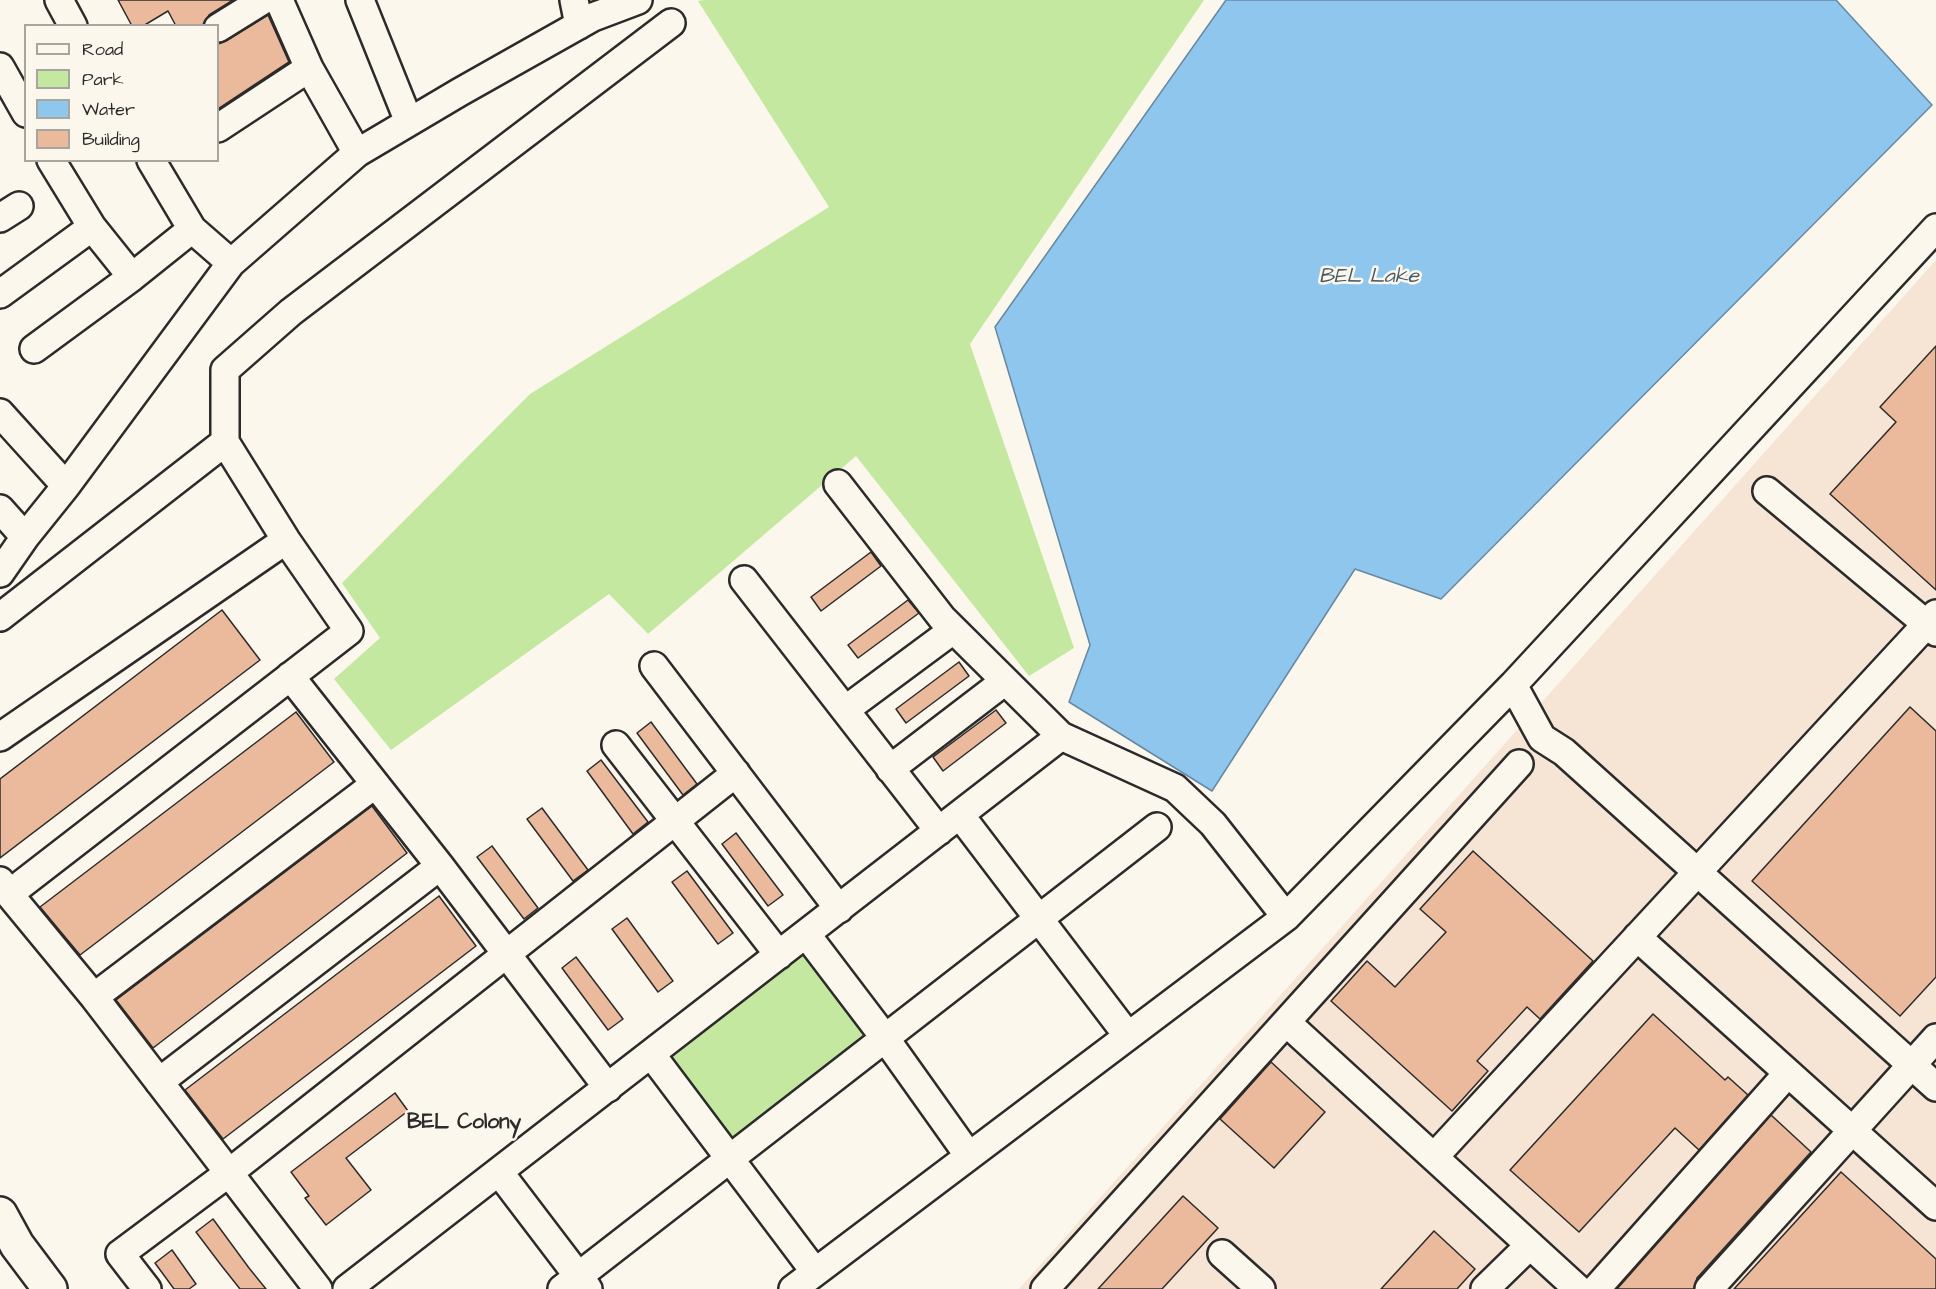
<!DOCTYPE html>
<html>
<head>
<meta charset="utf-8">
<style>
	body { margin:0 }
	#map { position:relative; width:1936px; height:1289px; overflow:hidden; background:#fbf7ec; font-family:"Architects Daughter",sans-serif }
	canvas { display:block }
	.legend { position:absolute; left:24px; top:24px; width:195px; height:138px; box-sizing:border-box; background:#fbf7ec; border:2px solid #a8a59f; margin:0; padding:8px 10px; list-style:none; font-size:18px; color:#2b2b2b }
	.legend li { display:flex; align-items:center; gap:12px; height:30px }
	.legend b { width:30px; border:2px solid #a8a59f }
</style>
</head>
<body>
<div id="map">
<canvas width="1936" height="1289"></canvas>
<ul class="legend">
<li><b style="height:8px;background:#fbf7ec"></b>Road</li>
<li><b style="height:16px;background:#c5e8a1"></b>Park</li>
<li><b style="height:16px;background:#8fc6ee"></b>Water</li>
<li><b style="height:16px;background:#ebb99c"></b>Building</li>
</ul>
</div>
<script>
const ctx = document.querySelector('canvas').getContext('2d');
ctx.lineJoin = 'round';
function fillPath(path, color) {
  ctx.fillStyle = color;
  ctx.fill(path, 'evenodd');
}
function toPath(rows) {
  const path = new Path2D();
  for (const r of rows) {
    path.moveTo(r[0], r[1]);
    for (let i = 2; i < r.length; i += 2) path.lineTo(r[i], r[i + 1]);
  }
  return path;
}
function strokePath(path, color, width, dash) {
  ctx.strokeStyle = color;
  ctx.lineWidth = width;
  ctx.lineCap = dash ? 'butt' : 'round';
  ctx.setLineDash(dash || []);
  ctx.stroke(path);
}
function label(font, color, halo, rows, align = 'center') {
  ctx.font = font + ' "Architects Daughter",sans-serif';
  ctx.lineWidth = 5;
  ctx.setLineDash([]);
  ctx.textBaseline = 'middle';
  ctx.strokeStyle = halo;
  ctx.fillStyle = color;
  for (const [text, x, y, turn = 0] of rows) {
    ctx.save();
    ctx.translate(x, y);
    ctx.rotate((+turn || 0) * Math.PI / 180);
    ctx.textAlign = isNaN(turn) ? turn : align;
    if (halo) ctx.strokeText(text, 0, 0);
    ctx.fillText(text, 0, 0);
    ctx.restore();
  }
}
fillPath(toPath([
	[1936,260,1936,1289,1019,1289,1115,1181]
]), '#f6e4d4');
fillPath(toPath([
	[703,0,1204,0,970,344,1074,648,1029,676,856,456,648,634,609,594,391,750,334,679,380,638,342,583,530,394,829,207,698,1],
	[804,951,870,1035,730,1139,672,1058]
]), '#c5e8a1');
const water = toPath([
	[1226,0,1836,0,1932,105,1441,599,1355,569,1212,791,1069,702,1090,645,995,327,1226,0]
]);
fillPath(water, '#8fc6ee');
strokePath(water, '#6788a0', 1.5);
const building = toPath([
	[118,0,233,0,209,15,203,26,176,26,168,11,143,26,132,26,118,0],
	[268,15,289,62,218,109,218,44,226,41,268,15],
	[1936,346,1936,590,1830,494,1896,422,1880,407,1936,346],
	[871,552,881,566,821,611,811,597,871,552],
	[908,600,919,613,858,658,848,645,908,600],
	[222,610,260,660,0,858,0,779,222,610],
	[959,662,969,676,906,723,896,709,959,662],
	[1910,707,1936,731,1936,977,1900,1016,1752,881,1910,707],
	[996,710,1006,723,943,771,933,757,996,710],
	[296,712,334,762,80,955,40,907,296,712],
	[651,722,697,784,683,795,637,733,651,722],
	[601,760,648,822,633,834,587,771,601,760],
	[372,806,407,853,153,1048,116,1000,372,806],
	[542,808,588,870,573,881,527,819,542,808],
	[736,833,783,895,768,906,722,844,736,833],
	[492,846,538,908,524,919,477,857,492,846],
	[1473,851,1593,961,1540,1019,1527,1007,1477,1061,1488,1071,1452,1111,1331,1001,1367,961,1395,987,1446,932,1420,909,1473,851],
	[687,871,733,933,718,944,672,882,687,871],
	[439,896,476,946,223,1139,185,1090,439,896],
	[627,918,673,981,658,992,612,929,627,918],
	[576,957,623,1019,608,1030,562,968,576,957],
	[1653,1014,1725,1080,1728,1077,1748,1095,1699,1150,1675,1128,1579,1232,1510,1170,1653,1014],
	[1271,1062,1325,1112,1274,1168,1220,1119,1271,1062],
	[395,1093,408,1111,346,1158,371,1190,326,1225,305,1198,309,1196,291,1172,395,1093],
	[1771,1115,1811,1152,1697,1278,1694,1289,1617,1289,1771,1115],
	[1841,1172,1936,1259,1936,1289,1734,1289,1841,1172],
	[1183,1196,1218,1228,1162,1289,1098,1289,1183,1196],
	[213,1219,249,1268,266,1289,240,1289,221,1265,196,1232,213,1219],
	[1434,1231,1475,1269,1457,1289,1381,1289,1434,1231],
	[172,1250,196,1284,189,1289,174,1289,155,1263,172,1250]
]);
fillPath(building, '#ebb99c');
strokePath(building, '#2b2b2b', 1.5);
const minor = toPath([
	[59,0,73,26],
	[360,0,409,122],
	[574,0,579,25],
	[218,28,263,0],
	[0,67,26,113],
	[309,68,357,153],
	[218,128,309,68,279,0],
	[51,160,92,227,132,277],
	[151,160,192,229,231,263],
	[0,218,19,206],
	[0,294,92,227],
	[34,349,132,277,192,229],
	[0,413,66,486],
	[225,442,225,370,291,312,671,23],
	[838,484,942,618,1061,736,1175,788,1213,824,1286,917],
	[1767,491,1936,632],
	[0,509,25,537],
	[0,573,25,537,66,486,231,263,357,153,460,92,593,17,638,0],
	[744,580,939,831],
	[0,617,225,442,286,540,349,631,9,894],
	[654,666,839,909],
	[290,676,440,866,608,1088],
	[1513,685,1542,738,1564,752,1936,1087],
	[845,710,953,630],
	[0,737,286,540],
	[616,745,779,955],
	[890,769,1005,681],
	[960,815,1128,1036],
	[0,881,9,894,94,997,318,1289],
	[806,934,885,1038,969,1156],
	[1637,937,1936,1206],
	[94,997,374,785],
	[1286,1022,1578,1289],
	[651,1054,815,1272],
	[159,1082,440,866],
	[1434,1157,1936,614],
	[499,1172,588,1289],
	[1222,1254,1261,1289],
	[147,1289,120,1254,230,1172,736,773],
	[347,1289,1061,736],
	[562,1289,1157,827],
	[793,1289,1286,917,1513,685,1936,228],
	[1045,1289,1519,764],
	[1485,1289,1530,1245],
	[1596,1289,1788,1073],
	[1709,1289,1936,1038]
]);
const major = toPath([
	[0,1214,17,1245,50,1289]
]);
strokePath(minor, '#2b2b2b', 32);
strokePath(major, '#2b2b2b', 38);
strokePath(minor, '#fbf7ec', 27);
strokePath(major, '#fbf7ec', 33);
label('italic 21px', '#495a66', '#fbf7ec', [
	["BEL Lake",1369,278]
]);
label('bold 21px', '#2b2b2b', '#fbf7ec', [
	["BEL Colony",464,1124]
]);
</script>
</body>
</html>
